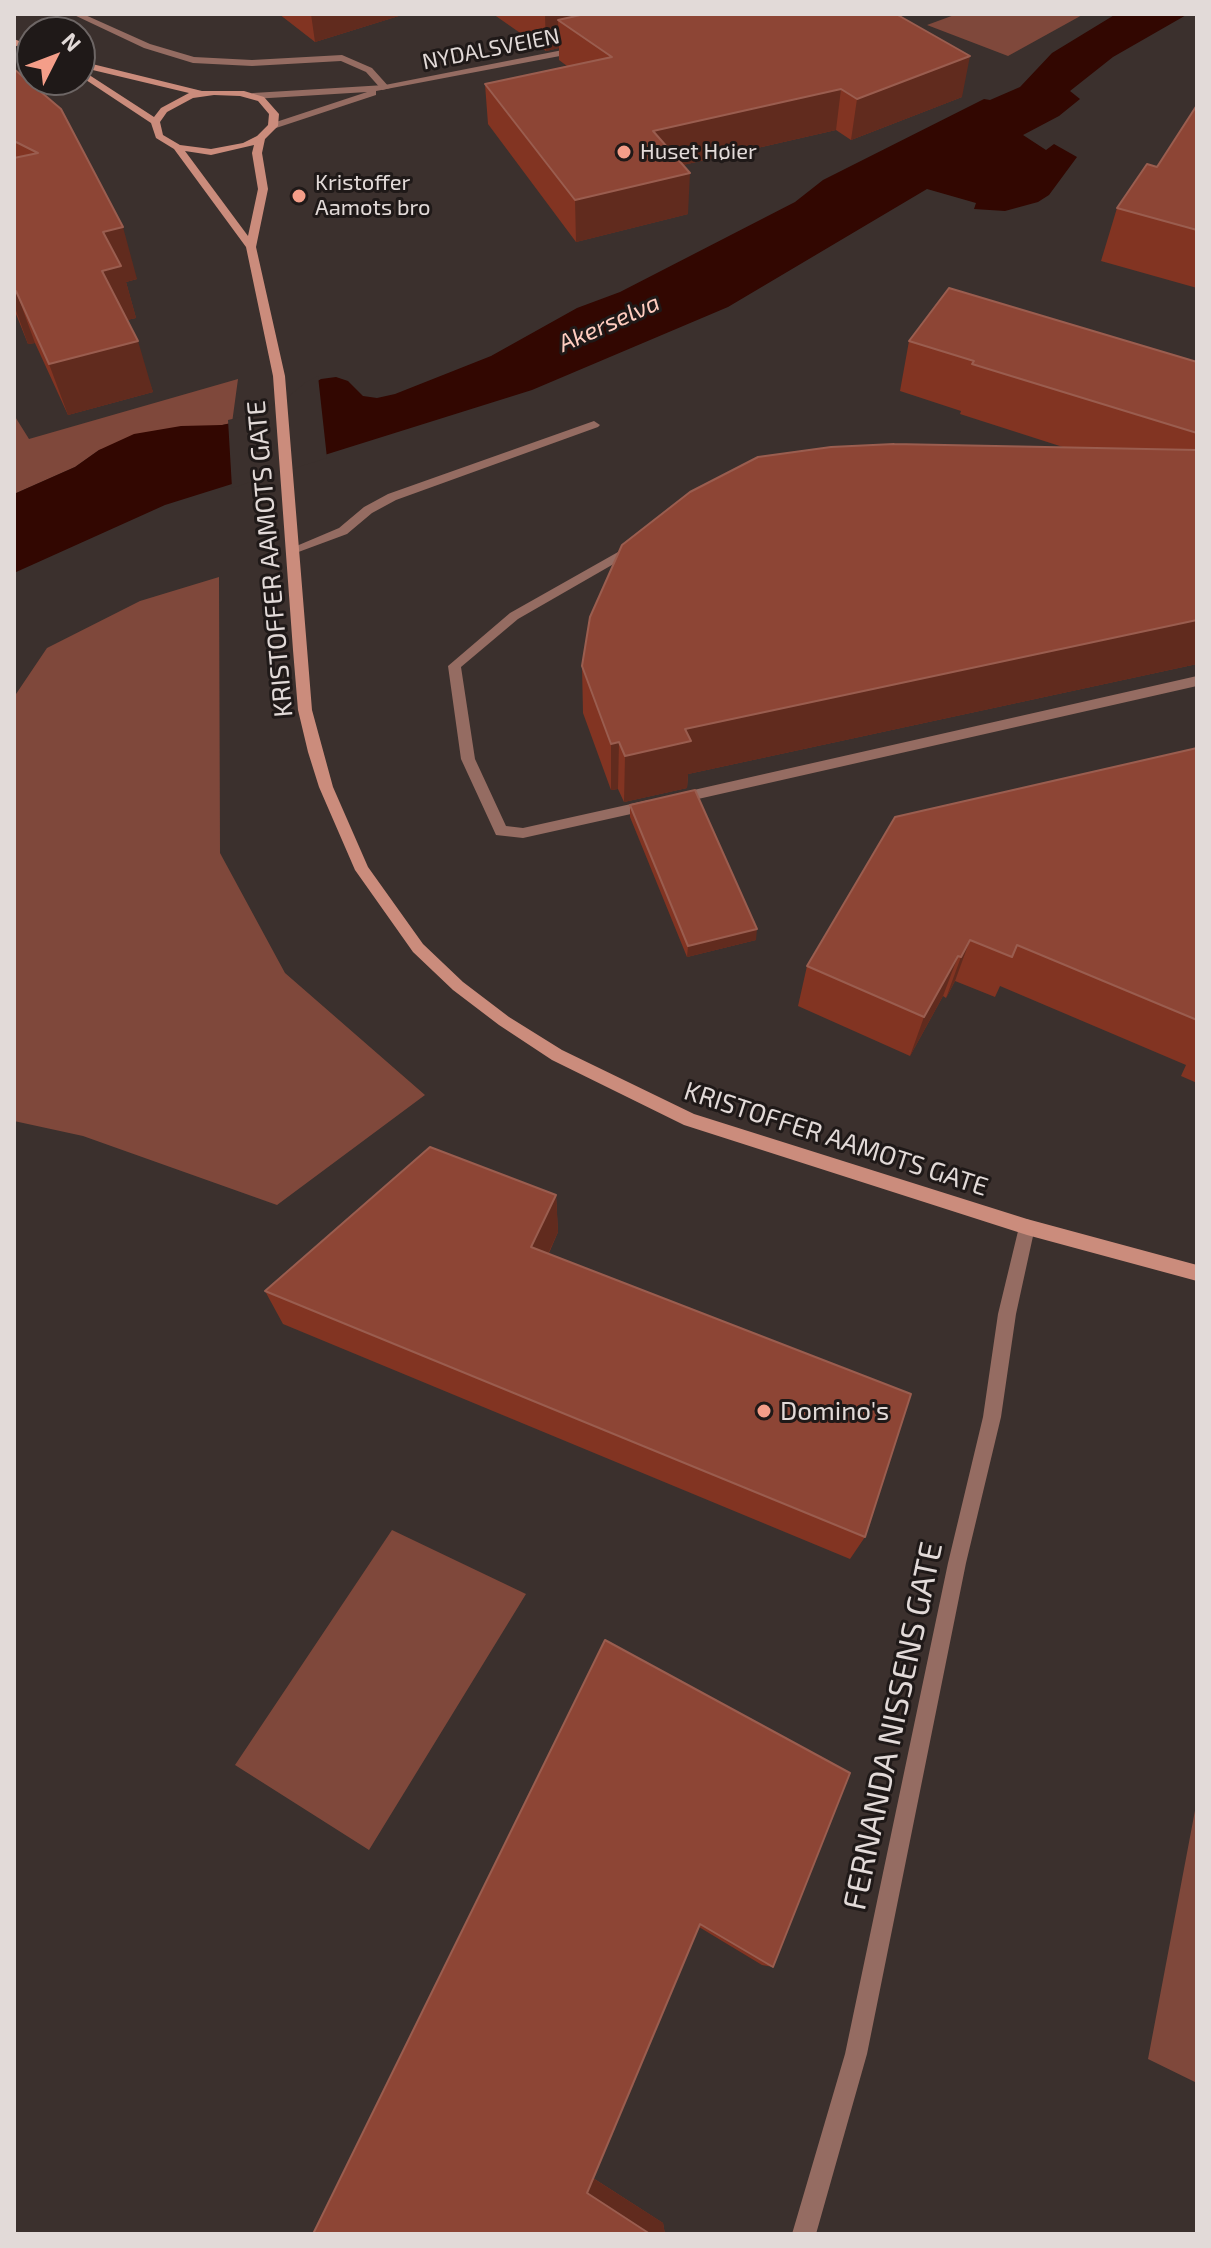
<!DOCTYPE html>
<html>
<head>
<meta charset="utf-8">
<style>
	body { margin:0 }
	#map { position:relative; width:1211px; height:2248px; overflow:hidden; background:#3b302d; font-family:"Exo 2",sans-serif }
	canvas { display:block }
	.frame { position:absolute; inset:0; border:16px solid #e2dad8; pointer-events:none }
	.north { position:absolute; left:16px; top:16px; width:80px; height:80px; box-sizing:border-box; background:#1f1918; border:2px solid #6d6665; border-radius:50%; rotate:48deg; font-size:22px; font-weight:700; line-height:32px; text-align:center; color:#e2dad8 }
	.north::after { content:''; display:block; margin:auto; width:28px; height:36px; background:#f49e89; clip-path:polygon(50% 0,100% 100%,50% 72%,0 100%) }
</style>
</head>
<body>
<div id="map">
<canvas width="1211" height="2248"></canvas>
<div class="frame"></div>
<div class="north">N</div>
</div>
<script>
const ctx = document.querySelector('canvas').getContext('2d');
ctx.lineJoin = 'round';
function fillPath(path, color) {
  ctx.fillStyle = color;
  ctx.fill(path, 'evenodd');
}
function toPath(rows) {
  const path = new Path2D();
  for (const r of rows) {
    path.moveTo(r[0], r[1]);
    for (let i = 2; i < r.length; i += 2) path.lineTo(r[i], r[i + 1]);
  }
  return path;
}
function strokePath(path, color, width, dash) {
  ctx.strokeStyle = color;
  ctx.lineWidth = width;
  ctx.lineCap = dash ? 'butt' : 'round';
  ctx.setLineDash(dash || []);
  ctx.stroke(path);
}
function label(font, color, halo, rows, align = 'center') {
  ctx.font = font + ' "Exo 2",sans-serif';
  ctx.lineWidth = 6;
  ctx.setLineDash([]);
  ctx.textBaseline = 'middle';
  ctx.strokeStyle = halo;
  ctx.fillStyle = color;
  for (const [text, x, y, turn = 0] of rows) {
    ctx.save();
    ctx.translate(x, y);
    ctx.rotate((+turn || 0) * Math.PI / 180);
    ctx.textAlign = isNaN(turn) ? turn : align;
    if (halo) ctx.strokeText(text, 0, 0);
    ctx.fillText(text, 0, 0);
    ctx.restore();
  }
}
fillPath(toPath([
	[957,14,1084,14,1008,56,927,25],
	[238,379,232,423,99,450,75,467,14,494,14,415,29,439],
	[219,577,220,853,285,973,425,1095,277,1205,83,1136,14,1121,14,697,47,648,140,601],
	[392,1530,526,1594,369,1850,235,1765],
	[1197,1800,1197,2083,1148,2059]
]), '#7f483b');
fillPath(toPath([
	[1116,14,1188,14,1113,57,1070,91,1080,99,1059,116,1023,135,1046,150,1054,144,1077,157,1049,195,1038,202,1005,211,974,209,976,203,927,189,728,307,532,390,165,505,14,573,14,494,75,467,99,450,134,434,181,426,222,425,250,419,321,379,336,377,348,381,363,396,377,398,395,394,491,356,577,308,620,292,795,202,823,180,984,99,990,100,1020,87,1052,53]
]), '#320701');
fillPath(toPath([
	[318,376,327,458,232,488,228,420,249,415,283,401,306,382]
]), '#3b302d');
fillPath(toPath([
	[72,14,83,14,150,44,194,57,252,60,342,55,372,68,390,88,382,90,366,72,341,61,252,66,193,63,144,48,72,14],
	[594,421,600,425,598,427,396,500,372,513,347,534,293,554,287,550,339,528,364,507,388,494,594,421],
	[634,543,638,544,638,550,518,619,461,667,475,759,506,826,523,828,649,800,656,805,649,810,523,838,496,835,461,759,448,666,510,613,634,543],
	[1197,676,1197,686,676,804,669,799,676,794,1197,676],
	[1027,1219,1033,1222,1035,1227,1016,1314,1001,1417,966,1563,867,2054,816,2234,792,2234,845,2054,948,1563,983,1417,998,1314,1019,1227,1021,1222,1027,1219]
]), '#956c62');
fillPath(toPath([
	[578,47,582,50,581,52,376,91,376,95,273,129,268,126,270,124,367,92,253,99,248,96,253,93,385,85,578,47]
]), '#956c62');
fillPath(toPath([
	[14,39,32,46,32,52,14,45,14,39],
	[80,61,202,91,244,91,264,97,279,114,278,126,265,139,262,153,268,189,256,247,285,376,312,710,333,787,368,867,423,944,463,982,509,1017,562,1050,694,1114,1027,1219,1197,1265,1197,1281,1027,1235,684,1125,552,1060,499,1025,453,990,413,952,355,870,319,787,308,752,298,710,293,650,273,376,246,247,174,149,156,138,151,123,80,76,80,69,154,117,161,108,189,93,80,67,80,61],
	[214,95,240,96,258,101,269,114,268,125,257,136,243,143,211,149,180,145,163,135,160,122,167,112,193,98,214,95],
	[254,145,252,153,258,189,248,236,185,151,211,155,254,145]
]), '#cb8c7c');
fillPath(toPath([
	[279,14,405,14,315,42],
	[493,14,896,14,962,97,851,140,836,130,683,165,688,214,576,242,488,124,485,84,567,66,559,60,559,48,546,51],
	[14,69,137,279,126,282,136,318,127,320,153,392,68,415,35,343,28,344,14,309],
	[1197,105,1197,288,1101,261,1117,208,1157,167],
	[909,341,1197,362,1197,664,688,774,687,788,624,802,618,789,611,790,583,713,582,666,1066,448,960,414,961,411,900,391],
	[1197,748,1197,1083,1181,1076,1186,1065,1000,986,995,997,955,981,946,998,943,996,910,1056,798,1006,807,966],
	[630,805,756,940,687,957,630,817],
	[556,1195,558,1232,549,1253,865,1537,850,1559,283,1324,265,1291],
	[850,1773,773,1967,762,1965,699,1927,593,2178,663,2223,665,2234,313,2234]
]), '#823422');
fillPath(toPath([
	[311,14,405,14,315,42],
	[545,14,675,14,558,20,559,48,546,51],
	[970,56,962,97,851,140,857,99],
	[841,89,836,130,652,172,653,131],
	[690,173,688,214,576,242,575,200],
	[123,227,137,279,126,282,136,318,117,322,102,271,103,232],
	[14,291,16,291,35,343,28,344,14,305],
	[138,341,153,392,68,415,49,364],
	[1197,620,1197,664,688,774,687,788,624,802,625,756,685,729],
	[619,742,618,789,611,790,611,744],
	[757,929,756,940,687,957,688,946],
	[970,940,955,981,946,998,961,957],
	[958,956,943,996,910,1056,924,1017],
	[556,1195,558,1232,535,1282,531,1247],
	[588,2175,663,2223,665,2234,650,2234,587,2193]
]), '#612b1e');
const building = toPath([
	[585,14,896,14,970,56,857,99,841,89,653,131,690,173,575,200,485,84,612,57,558,20,585,14],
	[14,69,61,109,123,227,103,232,121,266,102,271,138,341,49,364,16,291,14,291,14,158,38,153,14,141,14,69],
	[1197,105,1197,230,1117,208,1147,164,1157,167,1197,105],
	[949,288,1197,362,1197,433,972,364,974,361,909,341,949,288],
	[894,444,1197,450,1197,620,685,729,691,741,625,756,619,742,611,744,582,666,590,617,622,545,690,492,758,457,831,447,894,444],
	[1197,748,1197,1020,1017,945,1012,957,970,940,961,957,958,956,924,1017,807,966,895,817,1197,748],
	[695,790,757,929,688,946,630,805,695,790],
	[430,1147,556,1195,531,1247,911,1394,865,1537,265,1291,430,1147],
	[605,1640,850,1773,773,1967,700,1924,587,2193,650,2234,313,2234,605,1640]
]);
fillPath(building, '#8d4535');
strokePath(building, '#9a5d4f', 2);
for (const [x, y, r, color] of [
	[624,152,8,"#f49e89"],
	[299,196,8,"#f49e89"],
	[764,1411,8,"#f49e89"]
]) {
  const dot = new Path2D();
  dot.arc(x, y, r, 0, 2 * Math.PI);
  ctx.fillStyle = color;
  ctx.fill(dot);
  strokePath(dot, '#1f1918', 3);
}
label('22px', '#e2dad8', '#1f1918', [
	["NYDALSVEIEN",491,49,-11]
]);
label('22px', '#e2dad8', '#1f1918', [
	["Huset Høier",640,152],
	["Kristoffer",315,183],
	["Aamots bro",315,208]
], 'left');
label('italic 24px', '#feccbf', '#1f1918', [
	["Akerselva",609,323,-24]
]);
label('26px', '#e2dad8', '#1f1918', [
	["KRISTOFFER AAMOTS GATE",270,559,-95],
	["KRISTOFFER AAMOTS GATE",836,1139,18]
]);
label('26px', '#e2dad8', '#1f1918', [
	["Domino's",780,1411]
], 'left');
label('32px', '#e2dad8', '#1f1918', [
	["FERNANDA NISSENS GATE",893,1726,-78]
]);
</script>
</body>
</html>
